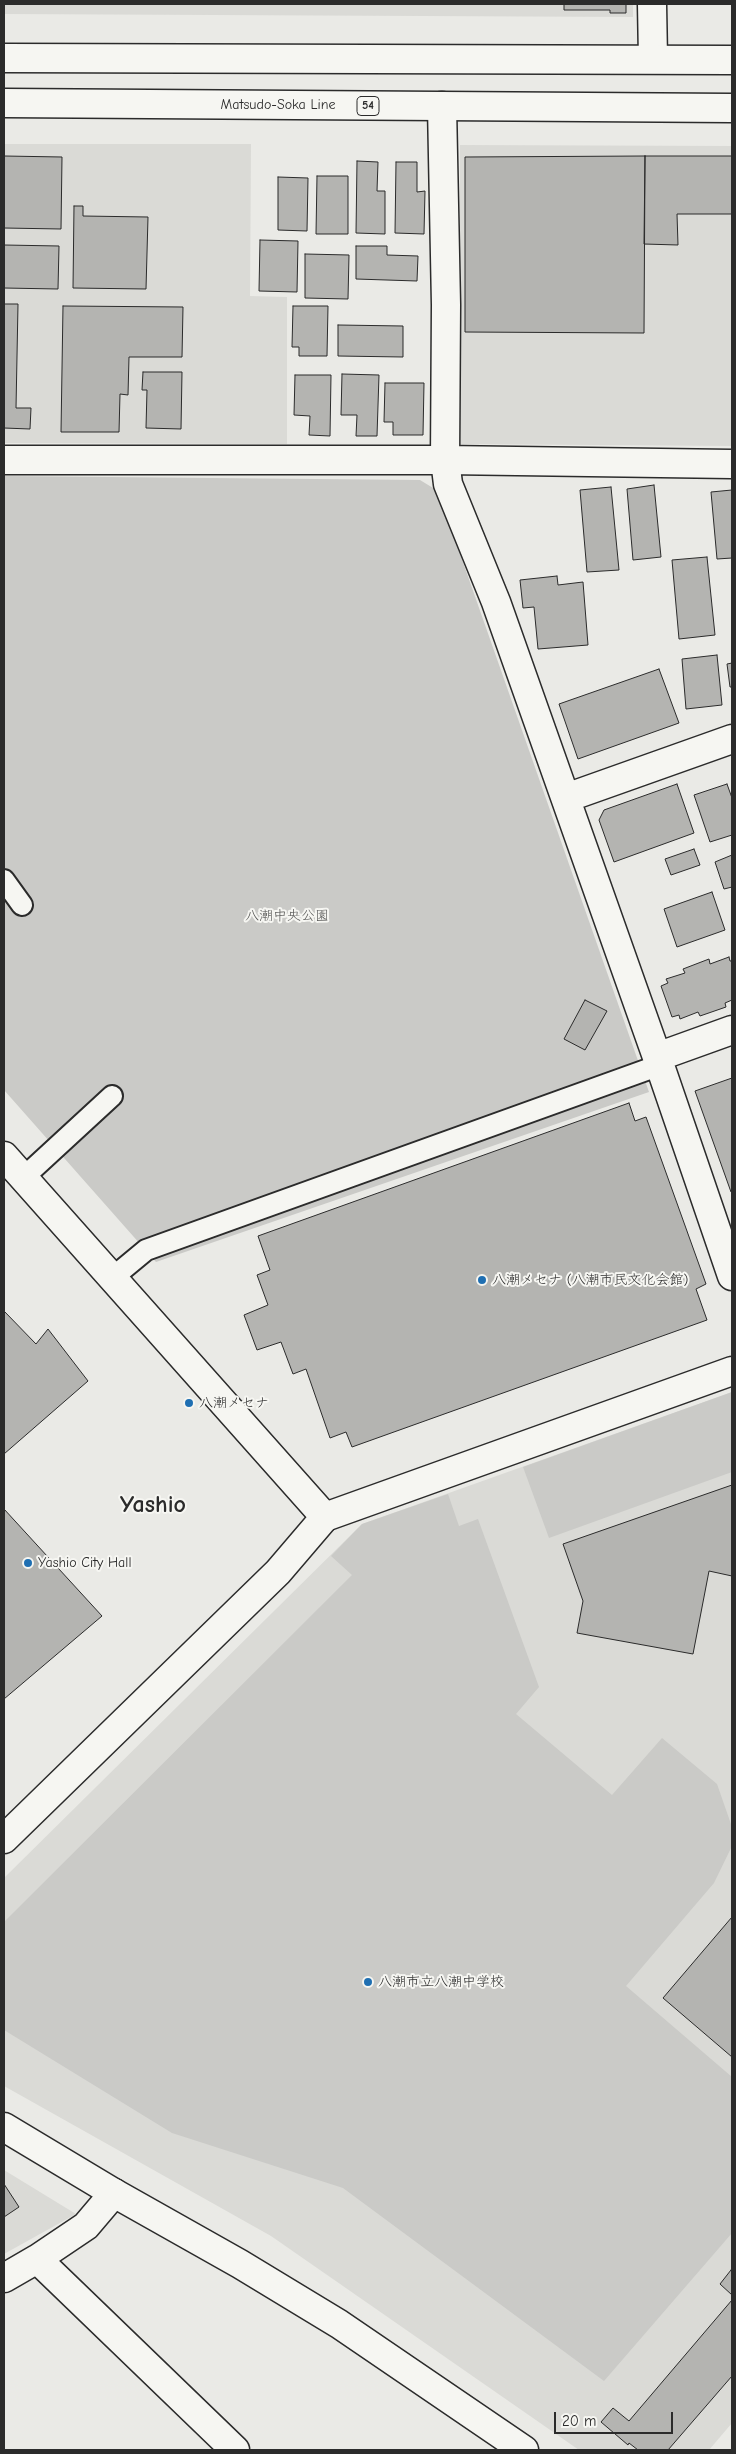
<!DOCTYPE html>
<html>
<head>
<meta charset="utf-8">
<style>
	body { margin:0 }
	#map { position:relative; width:736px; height:2454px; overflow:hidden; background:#eaeae6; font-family:"Comic Neue",sans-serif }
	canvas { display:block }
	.frame { position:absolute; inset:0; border:5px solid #2b2b2b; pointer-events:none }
	.scale { position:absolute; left:554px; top:2412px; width:119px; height:22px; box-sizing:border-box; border:2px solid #2b2b2b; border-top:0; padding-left:6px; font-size:15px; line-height:18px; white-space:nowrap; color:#2b2b2b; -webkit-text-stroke:4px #f6f6f2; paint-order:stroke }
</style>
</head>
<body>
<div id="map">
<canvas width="736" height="2454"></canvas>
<div class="frame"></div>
<div class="scale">20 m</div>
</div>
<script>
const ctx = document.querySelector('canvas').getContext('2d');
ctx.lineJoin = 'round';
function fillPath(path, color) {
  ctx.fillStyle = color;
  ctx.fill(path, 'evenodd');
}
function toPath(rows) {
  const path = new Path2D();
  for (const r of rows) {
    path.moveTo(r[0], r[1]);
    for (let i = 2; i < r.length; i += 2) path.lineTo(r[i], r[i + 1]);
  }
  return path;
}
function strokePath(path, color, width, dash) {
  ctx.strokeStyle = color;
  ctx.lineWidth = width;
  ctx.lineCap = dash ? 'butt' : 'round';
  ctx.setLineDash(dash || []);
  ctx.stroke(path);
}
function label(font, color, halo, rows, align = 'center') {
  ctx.font = font + ' "Comic Neue","Klee One",sans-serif';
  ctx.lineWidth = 4;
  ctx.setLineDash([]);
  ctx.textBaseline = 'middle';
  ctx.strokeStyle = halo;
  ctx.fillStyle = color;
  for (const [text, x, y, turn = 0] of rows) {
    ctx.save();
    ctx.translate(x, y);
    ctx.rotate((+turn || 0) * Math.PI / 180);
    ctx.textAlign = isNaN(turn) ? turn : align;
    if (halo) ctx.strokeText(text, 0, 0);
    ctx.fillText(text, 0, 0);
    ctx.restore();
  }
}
fillPath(toPath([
	[4,4,633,4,633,17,4,14],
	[4,144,251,144,250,296,287,297,287,444,4,443],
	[460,145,732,146,732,446,459,444],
	[732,1392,732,2423,709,2450,579,2450,271,2236,4,2086,4,1878,362,1524],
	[4,2170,76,2214,4,2254]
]), '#dadad6');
fillPath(toPath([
	[4,476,420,480,438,491,649,1092,156,1262,4,1090],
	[732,1392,732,1472,549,1538,523,1467],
	[448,1494,459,1526,478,1519,539,1687,516,1714,612,1795,662,1738,717,1784,732,1827,732,1846,714,1883,626,1986,732,2077,732,2233,604,2381,343,2188,172,2133,4,2030,4,1922,352,1575,331,1556,362,1524]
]), '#cacac7');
const building = toPath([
	[564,4,626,4,626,13,610,13,610,10,564,10,564,4],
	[4,156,62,157,61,229,4,228,4,156],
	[645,156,732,156,732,214,677,214,678,245,644,244,645,156],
	[645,156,644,333,465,332,465,157,645,156],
	[357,161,378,162,377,191,385,191,385,234,356,233,357,161],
	[396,162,417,162,417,192,425,191,424,234,395,233,396,162],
	[317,176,348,176,348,234,316,234,317,176],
	[278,177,308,178,307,231,278,230,278,177],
	[74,206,83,206,83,216,148,217,146,289,73,288,74,206],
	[260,240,298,241,297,292,259,291,260,240],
	[4,245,59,246,58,289,4,288,4,245],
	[356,246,387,246,387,255,418,256,417,281,356,279,356,246],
	[305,254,349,255,348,299,305,298,305,254],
	[4,304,18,304,16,408,31,408,30,429,4,428,4,304],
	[63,306,183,307,182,357,129,357,128,395,120,394,119,432,61,432,63,306],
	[293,306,328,306,327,356,299,356,299,347,292,347,293,306],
	[338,325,403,326,403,357,338,356,338,325],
	[143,372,182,372,181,429,146,428,147,390,142,390,143,372],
	[342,374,379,375,377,436,356,436,357,415,341,415,342,374],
	[295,375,331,375,330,436,309,435,310,416,294,415,295,375],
	[385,383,424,383,423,435,393,435,393,422,384,422,385,383],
	[654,485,661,557,633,560,627,489,654,485],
	[611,487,619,570,587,572,580,490,611,487],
	[732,490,732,558,717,559,711,492,732,490],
	[707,557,715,635,679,639,672,560,707,557],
	[557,576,558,585,583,582,588,645,538,649,534,607,523,608,520,580,557,576],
	[717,655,722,705,686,709,682,659,717,655],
	[732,663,732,687,730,687,727,664,732,663],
	[659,669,679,723,578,759,559,704,659,669],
	[677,784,694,833,614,862,599,820,604,810,677,784],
	[727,784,732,798,732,835,710,842,694,795,727,784],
	[694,849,700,865,671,875,665,859,694,849],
	[732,855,732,887,724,889,715,862,732,855],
	[712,892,725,930,677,947,664,909,712,892],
	[729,957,730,961,732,961,732,1000,725,1003,726,1007,700,1016,698,1012,680,1019,679,1015,672,1017,661,986,668,983,666,979,685,973,683,969,709,959,710,964,729,957],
	[585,1000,607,1011,585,1050,564,1039,585,1000],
	[732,1078,732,1191,731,1192,695,1091,732,1078],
	[629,1103,635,1121,646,1117,706,1284,696,1289,707,1320,352,1447,346,1432,330,1438,306,1369,293,1374,281,1342,257,1350,244,1315,268,1305,257,1275,270,1270,258,1236,629,1103],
	[4,1311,36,1344,48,1329,88,1381,4,1454,4,1311],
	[732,1485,732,1576,709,1571,693,1654,577,1633,583,1601,563,1544,732,1485],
	[4,1509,102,1616,4,1699,4,1509],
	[732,1917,732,2057,663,1998,732,1917],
	[4,2184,19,2207,4,2217,4,2184],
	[731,2270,732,2270,732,2295,720,2284,731,2270],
	[732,2300,732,2376,668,2450,638,2450,629,2443,628,2445,601,2422,613,2408,629,2421,732,2300]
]);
fillPath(building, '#b4b4b1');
strokePath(building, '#2b2b2b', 1);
const lane = toPath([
	[4,880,22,905],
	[23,1178,112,1096],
	[111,1279,146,1250,660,1065]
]);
const street = toPath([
	[652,4,653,59],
	[442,106,446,305,445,460,448,484,496,602,657,1057,732,1276],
	[4,460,445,460,732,464],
	[566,798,732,739],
	[657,1057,732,1030],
	[325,1517,732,1371],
	[37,2259,235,2450],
	[4,2278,37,2259,86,2226,114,2193]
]);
const secondary = toPath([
	[4,1156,325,1517,278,1572,4,1839],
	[4,2127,114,2193,240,2264,339,2324,524,2450]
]);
const primary = toPath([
	[4,58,732,60],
	[4,103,732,108]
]);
strokePath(lane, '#2b2b2b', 24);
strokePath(street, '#2b2b2b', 31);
strokePath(secondary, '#2b2b2b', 31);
strokePath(primary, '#2b2b2b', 31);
strokePath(lane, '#f6f6f2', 20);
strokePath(street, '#f6f6f2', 28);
strokePath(secondary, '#f6f6f2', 28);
strokePath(primary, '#f6f6f2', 28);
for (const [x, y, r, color] of [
	[482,1280,5,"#1f6fb2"],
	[189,1403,5,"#1f6fb2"],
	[28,1563,5,"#1f6fb2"],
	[368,1982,5,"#1f6fb2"]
]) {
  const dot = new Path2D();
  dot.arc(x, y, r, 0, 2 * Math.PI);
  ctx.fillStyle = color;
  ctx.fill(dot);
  strokePath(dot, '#f6f6f2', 2);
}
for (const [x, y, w] of [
	[368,106,22]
]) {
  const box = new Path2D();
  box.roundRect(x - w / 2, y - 9.5, w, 19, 4);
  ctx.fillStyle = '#f6f6f2';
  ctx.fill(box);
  strokePath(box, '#2b2b2b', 1);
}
label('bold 12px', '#2b2b2b', null, [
	["54",368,106]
]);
label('14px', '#2b2b2b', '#f6f6f2', [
	["Matsudo-Soka Line",278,105]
]);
label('14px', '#535352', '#f6f6f2', [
	["八潮中央公園",287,916]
]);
label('14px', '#2b2b2b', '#f6f6f2', [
	["八潮メセナ (八潮市民文化会館)",492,1280],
	["八潮メセナ",199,1403],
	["Yashio City Hall",38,1563],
	["八潮市立八潮中学校",378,1982]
], 'left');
label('bold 24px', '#2b2b2b', '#f6f6f2', [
	["Yashio",153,1505]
]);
</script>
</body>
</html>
